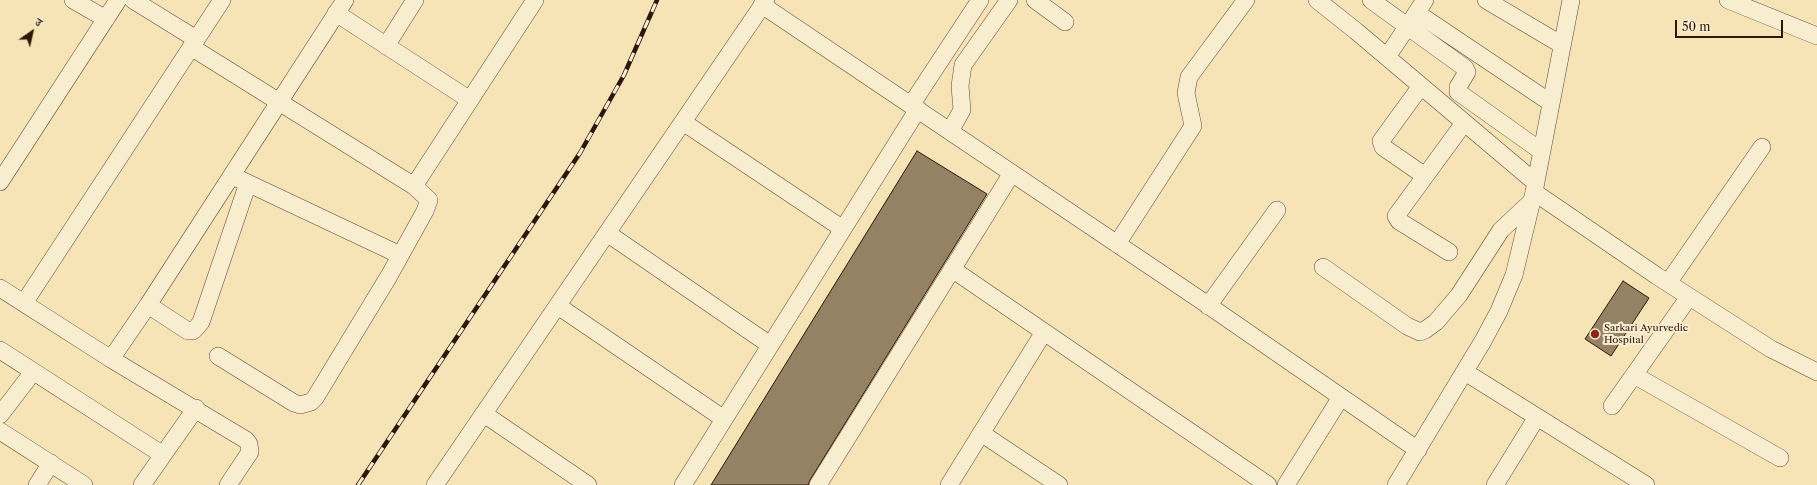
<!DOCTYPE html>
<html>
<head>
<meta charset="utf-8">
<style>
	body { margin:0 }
	#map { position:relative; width:1817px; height:485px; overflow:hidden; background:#f6e3b6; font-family:"Libre Caslon Text","Noto Serif Devanagari",serif }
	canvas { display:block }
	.north { position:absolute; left:12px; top:12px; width:40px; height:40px; -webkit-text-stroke:3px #f9edd0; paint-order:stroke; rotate:34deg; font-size:11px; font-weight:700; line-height:16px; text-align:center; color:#2c170a }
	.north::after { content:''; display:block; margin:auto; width:14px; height:18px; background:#2c170a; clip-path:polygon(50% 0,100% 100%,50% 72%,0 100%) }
	.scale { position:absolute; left:1675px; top:20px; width:108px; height:18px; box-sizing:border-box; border:2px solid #2c170a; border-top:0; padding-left:5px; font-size:12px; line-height:14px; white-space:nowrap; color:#2c170a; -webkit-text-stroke:3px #f9edd0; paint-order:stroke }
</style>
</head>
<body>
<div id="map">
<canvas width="1817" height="485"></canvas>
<div class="north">उ</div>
<div class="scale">50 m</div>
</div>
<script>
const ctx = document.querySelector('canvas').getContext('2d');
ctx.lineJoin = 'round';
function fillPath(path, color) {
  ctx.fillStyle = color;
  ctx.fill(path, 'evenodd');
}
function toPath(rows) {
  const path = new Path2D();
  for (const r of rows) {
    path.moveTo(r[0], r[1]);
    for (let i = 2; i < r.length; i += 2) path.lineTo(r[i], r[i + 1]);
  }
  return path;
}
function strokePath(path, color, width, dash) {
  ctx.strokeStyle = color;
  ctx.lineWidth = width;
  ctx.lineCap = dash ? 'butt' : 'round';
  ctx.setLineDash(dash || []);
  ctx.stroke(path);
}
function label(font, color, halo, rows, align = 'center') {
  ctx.font = font + ' "Libre Caslon Text",serif';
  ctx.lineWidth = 4;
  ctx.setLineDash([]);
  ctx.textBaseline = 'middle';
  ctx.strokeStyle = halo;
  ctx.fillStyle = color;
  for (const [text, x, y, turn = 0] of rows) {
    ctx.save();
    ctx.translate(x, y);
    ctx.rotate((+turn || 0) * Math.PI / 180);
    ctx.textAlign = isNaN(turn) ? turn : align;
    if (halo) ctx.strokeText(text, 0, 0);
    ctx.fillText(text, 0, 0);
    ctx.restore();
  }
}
const building = toPath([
	[917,151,987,194,810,480,808,485,711,485,917,151],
	[1623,281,1649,298,1611,356,1585,339,1623,281]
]);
fillPath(building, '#958163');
strokePath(building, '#2c170a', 1);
const minor = toPath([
	[73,0,106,19],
	[133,0,196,39],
	[1035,0,1065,22],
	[1317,0,1356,31,1536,183],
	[1371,0,1465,68,1467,72,1458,87,1458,92,1541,151],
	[1486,0,1562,45],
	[1728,0,1817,36],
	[762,5,1199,299,1418,450],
	[336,13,470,100],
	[1417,13,1551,103],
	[386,46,415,0],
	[191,47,414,186,429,200,425,211,389,276,315,398,311,402,300,405,294,403,218,356],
	[1387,57,1425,0],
	[1421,86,1381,141,1383,147,1425,176],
	[911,105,980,0],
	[683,122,843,229],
	[950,131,962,110,960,86,963,65,1009,0],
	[239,179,400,255],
	[0,182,118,0],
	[414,186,535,0],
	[1534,192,1657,276,1771,349,1817,372],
	[607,233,770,345],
	[1117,244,1193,126,1186,93,1189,77,1246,0],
	[1449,252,1399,221,1396,216,1464,123],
	[1323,267,1407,326,1420,332,1425,330,1436,322,1459,295,1501,230,1532,201],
	[952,269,1268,485],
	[1668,283,1762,147],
	[0,288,111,359,246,440,249,444,250,452,228,485],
	[24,303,222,0],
	[148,305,188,331,193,331,197,327,201,322,248,183],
	[558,306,724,419],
	[1208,306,1277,210],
	[0,350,163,455],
	[111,359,148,305,345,0],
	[1465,372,1646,485],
	[1634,375,1780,458],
	[1612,406,1689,297],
	[484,414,588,485],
	[0,415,33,372],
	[0,431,84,485],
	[981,433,1059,485],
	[37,485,51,463],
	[142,485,196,408],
	[435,485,766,0],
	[683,485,918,109],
	[818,485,1012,173],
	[949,485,1044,332],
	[1286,485,1341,397],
	[1396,485,1483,341,1499,311,1514,275,1534,192,1571,0],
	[1495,485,1537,417]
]);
strokePath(minor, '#5e4a35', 18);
strokePath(minor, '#f9edd0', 17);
const rail = toPath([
	[358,485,580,153,624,75,657,0]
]);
strokePath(rail, '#2c170a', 4.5);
strokePath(rail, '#f9edd0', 3, [9]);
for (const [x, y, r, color] of [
	[1595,334,5,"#8f2418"]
]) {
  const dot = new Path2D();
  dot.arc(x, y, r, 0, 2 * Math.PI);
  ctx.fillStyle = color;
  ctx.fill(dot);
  strokePath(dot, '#f9edd0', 1.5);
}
label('10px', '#2c170a', '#f9edd0', [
	["Sarkari Ayurvedic",1604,328],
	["Hospital",1604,340]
], 'left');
</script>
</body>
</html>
